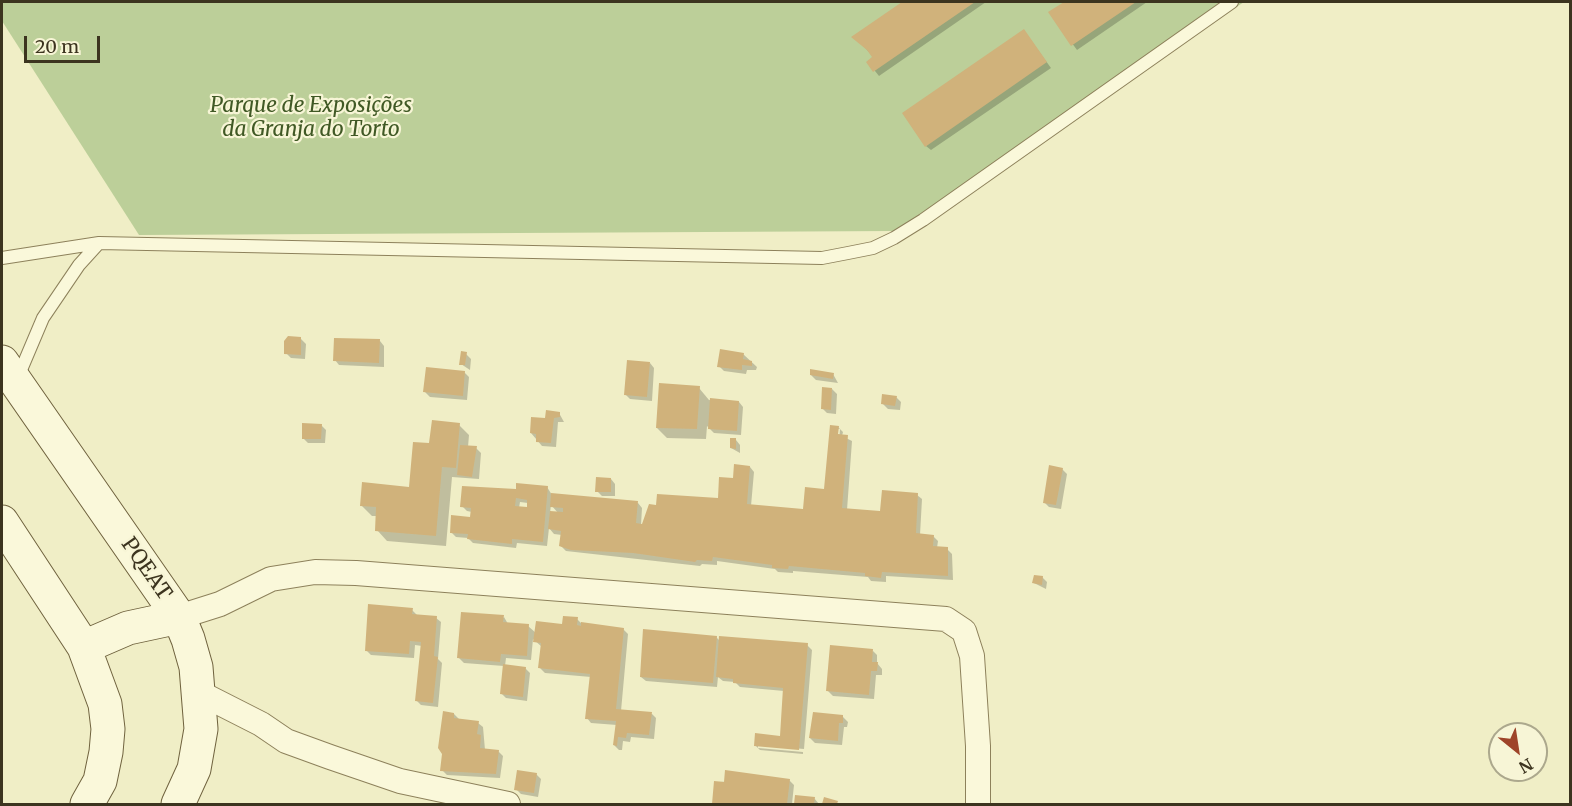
<!DOCTYPE html>
<html>
<head>
<meta charset="utf-8">
<style>
	body { margin:0 }
	#map { position:relative; width:1572px; height:806px; overflow:hidden; background:#f0eec6; font-family:Merriweather,serif }
	canvas { display:block }
	.frame { position:absolute; inset:0; border:3px solid #3c341f; pointer-events:none }
	.north { position:absolute; left:1488px; top:722px; width:60px; height:60px; box-sizing:border-box; background:#f7f5d6; border:2px solid #aca88d; border-radius:50%; rotate:150deg; font-size:16px; font-weight:700; line-height:24px; text-align:center; color:#3c341f }
	.north::after { content:''; display:block; margin:auto; width:21px; height:27px; background:#9e4428; clip-path:polygon(50% 0,100% 100%,50% 72%,0 100%) }
	.scale { position:absolute; left:24px; top:36px; width:76px; height:27px; box-sizing:border-box; border:3px solid #3c341f; border-top:0; padding-left:8px; font-size:18px; line-height:21px; white-space:nowrap; color:#3c341f; -webkit-text-stroke:4px #f7f5d6; paint-order:stroke }
</style>
</head>
<body>
<div id="map">
<canvas width="1572" height="806"></canvas>
<div class="frame"></div>
<div class="north">N</div>
<div class="scale">20 m</div>
</div>
<script>
const ctx = document.querySelector('canvas').getContext('2d');
ctx.lineJoin = 'round';
function fillPath(path, color) {
  ctx.fillStyle = color;
  ctx.fill(path, 'evenodd');
}
function toPath(rows) {
  const path = new Path2D();
  for (const r of rows) {
    path.moveTo(r[0], r[1]);
    for (let i = 2; i < r.length; i += 2) path.lineTo(r[i], r[i + 1]);
  }
  return path;
}
function strokePath(path, color, width, dash) {
  ctx.strokeStyle = color;
  ctx.lineWidth = width;
  ctx.lineCap = dash ? 'butt' : 'round';
  ctx.setLineDash(dash || []);
  ctx.stroke(path);
}
function label(font, color, halo, rows, align = 'center') {
  ctx.font = font + ' Merriweather,serif';
  ctx.lineWidth = 4.5;
  ctx.setLineDash([]);
  ctx.textBaseline = 'middle';
  ctx.strokeStyle = halo;
  ctx.fillStyle = color;
  for (const [text, x, y, turn = 0] of rows) {
    ctx.save();
    ctx.translate(x, y);
    ctx.rotate((+turn || 0) * Math.PI / 180);
    ctx.textAlign = isNaN(turn) ? turn : align;
    if (halo) ctx.strokeText(text, 0, 0);
    ctx.fillText(text, 0, 0);
    ctx.restore();
  }
}
fillPath(toPath([
	[2,2,1244,2,895,231,139,235,2,21]
]), '#bccf99');
fillPath(toPath([
	[904,2,986,2,879,76,875,71,874,58,855,36],
	[1066,2,1147,2,1077,50,1050,13],
	[1024,31,1051,68,931,150,926,146],
	[301,339,306,344,305,359,291,358,286,353],
	[380,341,384,346,384,367,339,365,335,360],
	[466,354,471,359,470,370,461,364],
	[743,354,757,367,756,370,747,370,746,374,724,371,719,366],
	[650,363,654,368,652,401,630,399,625,394],
	[464,372,469,377,467,400,430,397,425,392],
	[833,374,838,383,816,380,811,375],
	[699,388,709,400,739,402,743,407,741,435,714,433,707,426,706,439,667,438,657,428],
	[832,389,837,394,836,414,827,413,822,408],
	[896,397,901,402,900,410,888,409,883,404],
	[559,413,564,422,558,422,556,447,542,446,531,433],
	[321,425,326,430,325,443,308,443,303,438],
	[459,425,469,435,468,447,476,448,481,453,479,479,452,477,446,546,387,541,377,530,377,516,372,516,361,505,411,489,431,445],
	[831,426,838,427,843,432,842,436,852,441,847,510,882,513,883,492,917,495,922,499,920,535,933,536,938,541,937,548,947,549,952,554,953,580,886,576,886,582,871,581,868,577,793,571,793,573,778,572,775,569,717,561,717,565,702,564,700,566,566,551,561,546,562,535,554,534,549,528,547,546,517,543,516,548,473,543,468,538,456,537,451,532,453,517,472,519,472,512,467,511,462,506,463,488,517,490,517,484,547,487,552,495,638,503,642,508,641,525,644,525,650,506,658,507,659,496,719,499,721,479,734,480,735,466,750,467,754,472,751,506,804,511,806,489,825,491],
	[837,429,840,429,839,442,836,442],
	[520,502,528,503,528,508,519,508],
	[551,505,559,514,550,513],
	[736,440,740,445,740,453,731,448],
	[1062,469,1067,474,1061,509,1049,507,1044,502],
	[611,479,615,484,615,496,602,496,597,491],
	[1042,577,1047,582,1046,589,1034,583],
	[412,610,417,615,436,618,441,622,438,659,442,663,438,707,421,705,416,700,422,646,415,645,414,658,371,655,366,650],
	[504,617,508,624,528,626,536,633,577,619,582,624,623,629,628,634,621,711,652,714,656,718,654,739,631,737,630,742,623,741,622,750,619,750,614,745,617,725,591,723,587,718,591,677,545,673,540,668,542,647,533,639,531,660,506,658,505,666,525,668,530,673,527,701,506,698,501,693,504,666,464,663,459,658],
	[716,637,720,641,807,645,812,650,804,749,758,745,758,748,803,752,803,754,760,750,755,745,781,737,784,691,740,687,735,682,723,681,718,677,717,687,646,681,641,677],
	[873,651,877,655,877,663,882,669,882,675,876,675,874,699,833,696,828,691],
	[454,714,459,719,478,723,483,727,485,750,498,751,503,756,500,778,447,775,442,770],
	[843,717,848,722,847,727,844,727,842,745,815,743,810,738],
	[536,774,541,779,538,797,521,794,516,789],
	[789,780,794,785,792,804,713,804,715,782],
	[797,797,814,798,819,804,796,804]
]), '#0003');
fillPath(toPath([
	[902,2,975,2,873,72,866,62,872,57,867,50,851,37],
	[1064,2,1136,2,1071,46,1048,12],
	[1024,29,1047,62,925,147,902,113],
	[288,336,301,337,301,355,284,354,284,341],
	[334,338,380,339,379,363,333,361],
	[720,349,744,353,743,359,752,361,752,366,742,365,742,370,717,367],
	[461,351,467,352,465,365,459,365],
	[627,360,650,362,647,397,624,395],
	[426,367,465,371,463,396,423,392],
	[810,369,834,373,833,379,810,375],
	[659,383,700,386,697,429,656,428],
	[822,387,832,388,831,410,821,409],
	[882,394,897,396,895,406,881,404],
	[710,398,739,401,737,431,708,429],
	[546,410,560,412,560,417,554,418,551,443,536,442,536,434,530,433,531,417,545,418],
	[432,420,460,423,456,468,442,467,436,536,375,531,376,507,360,506,362,482,409,487,413,442,429,443],
	[302,423,322,424,321,439,302,439],
	[830,425,839,426,838,434,848,435,842,508,880,511,882,490,918,493,916,533,934,535,933,546,948,547,948,576,882,572,881,578,865,576,865,573,789,566,788,569,772,568,772,565,713,557,712,561,697,560,695,562,633,553,571,550,559,546,561,531,548,529,550,511,563,512,563,508,550,507,551,493,638,501,636,523,642,524,649,504,656,505,657,494,718,498,719,477,733,478,734,464,750,466,747,504,803,509,805,487,824,489],
	[730,438,736,438,736,449,730,448],
	[460,445,477,446,472,477,457,475],
	[1049,465,1063,468,1056,505,1043,503],
	[596,477,611,478,611,492,595,492],
	[516,483,548,486,543,542,512,539,512,544,467,539,468,534,450,533,451,515,470,517,471,508,460,507,462,486,516,489],
	[516,498,527,500,527,507,515,506],
	[1034,575,1043,576,1042,585,1032,583],
	[368,604,413,608,412,614,437,616,434,656,438,657,433,703,415,701,421,642,410,641,409,654,365,651],
	[461,612,504,615,503,622,529,624,527,656,501,654,500,662,457,658],
	[563,616,578,617,577,625,581,626,581,622,624,628,616,709,652,712,649,735,627,733,626,738,618,737,617,746,613,745,616,721,585,719,590,674,538,668,541,643,533,642,536,621,562,624],
	[643,629,717,636,713,683,640,677],
	[719,636,808,643,799,750,754,746,755,733,780,736,783,688,733,683,733,679,716,677],
	[830,645,873,649,872,662,878,662,877,671,871,671,869,695,826,691],
	[503,664,526,667,523,697,500,694],
	[443,711,454,713,454,718,479,721,477,734,481,735,480,748,499,750,496,774,440,771,442,754,438,748],
	[813,712,843,715,843,723,839,723,838,741,809,738],
	[517,770,537,773,534,793,514,790],
	[725,770,790,779,787,804,712,804,714,781,724,782],
	[795,795,815,797,814,804,794,804],
	[824,797,838,801,837,804,822,804]
]), '#d0b27b');
const lane = toPath([
	[2,258,99,243,822,258,848,253,873,248,894,238,923,220,1232,2],
	[18,377,43,318,79,265,99,243]
]);
const street = toPath([
	[179,617,220,604,271,579,315,572,356,573,946,619,964,631,972,656,978,746,978,804],
	[200,693,261,724,286,741,330,757,400,781,508,804]
]);
const secondary = toPath([
	[2,362,179,617,188,639,196,667,201,729,194,769,178,804],
	[2,522,84,647,105,704,108,729,106,752,100,781,87,804],
	[84,647,128,628,179,617]
]);
strokePath(lane, '#8d815b', 14);
strokePath(street, '#8d815b', 26);
strokePath(secondary, '#6f623e', 35);
strokePath(lane, '#faf8da', 12);
strokePath(street, '#faf8da', 24);
strokePath(secondary, '#faf8da', 33);
label('italic 21px', '#405925', '#f7f5d6', [
	["Parque de Exposições",311,106],
	["da Granja do Torto",311,130]
]);
label('21px', '#3c341f', '#f7f5d6', [
	["PQEAT",146,569,55]
]);
</script>
</body>
</html>
